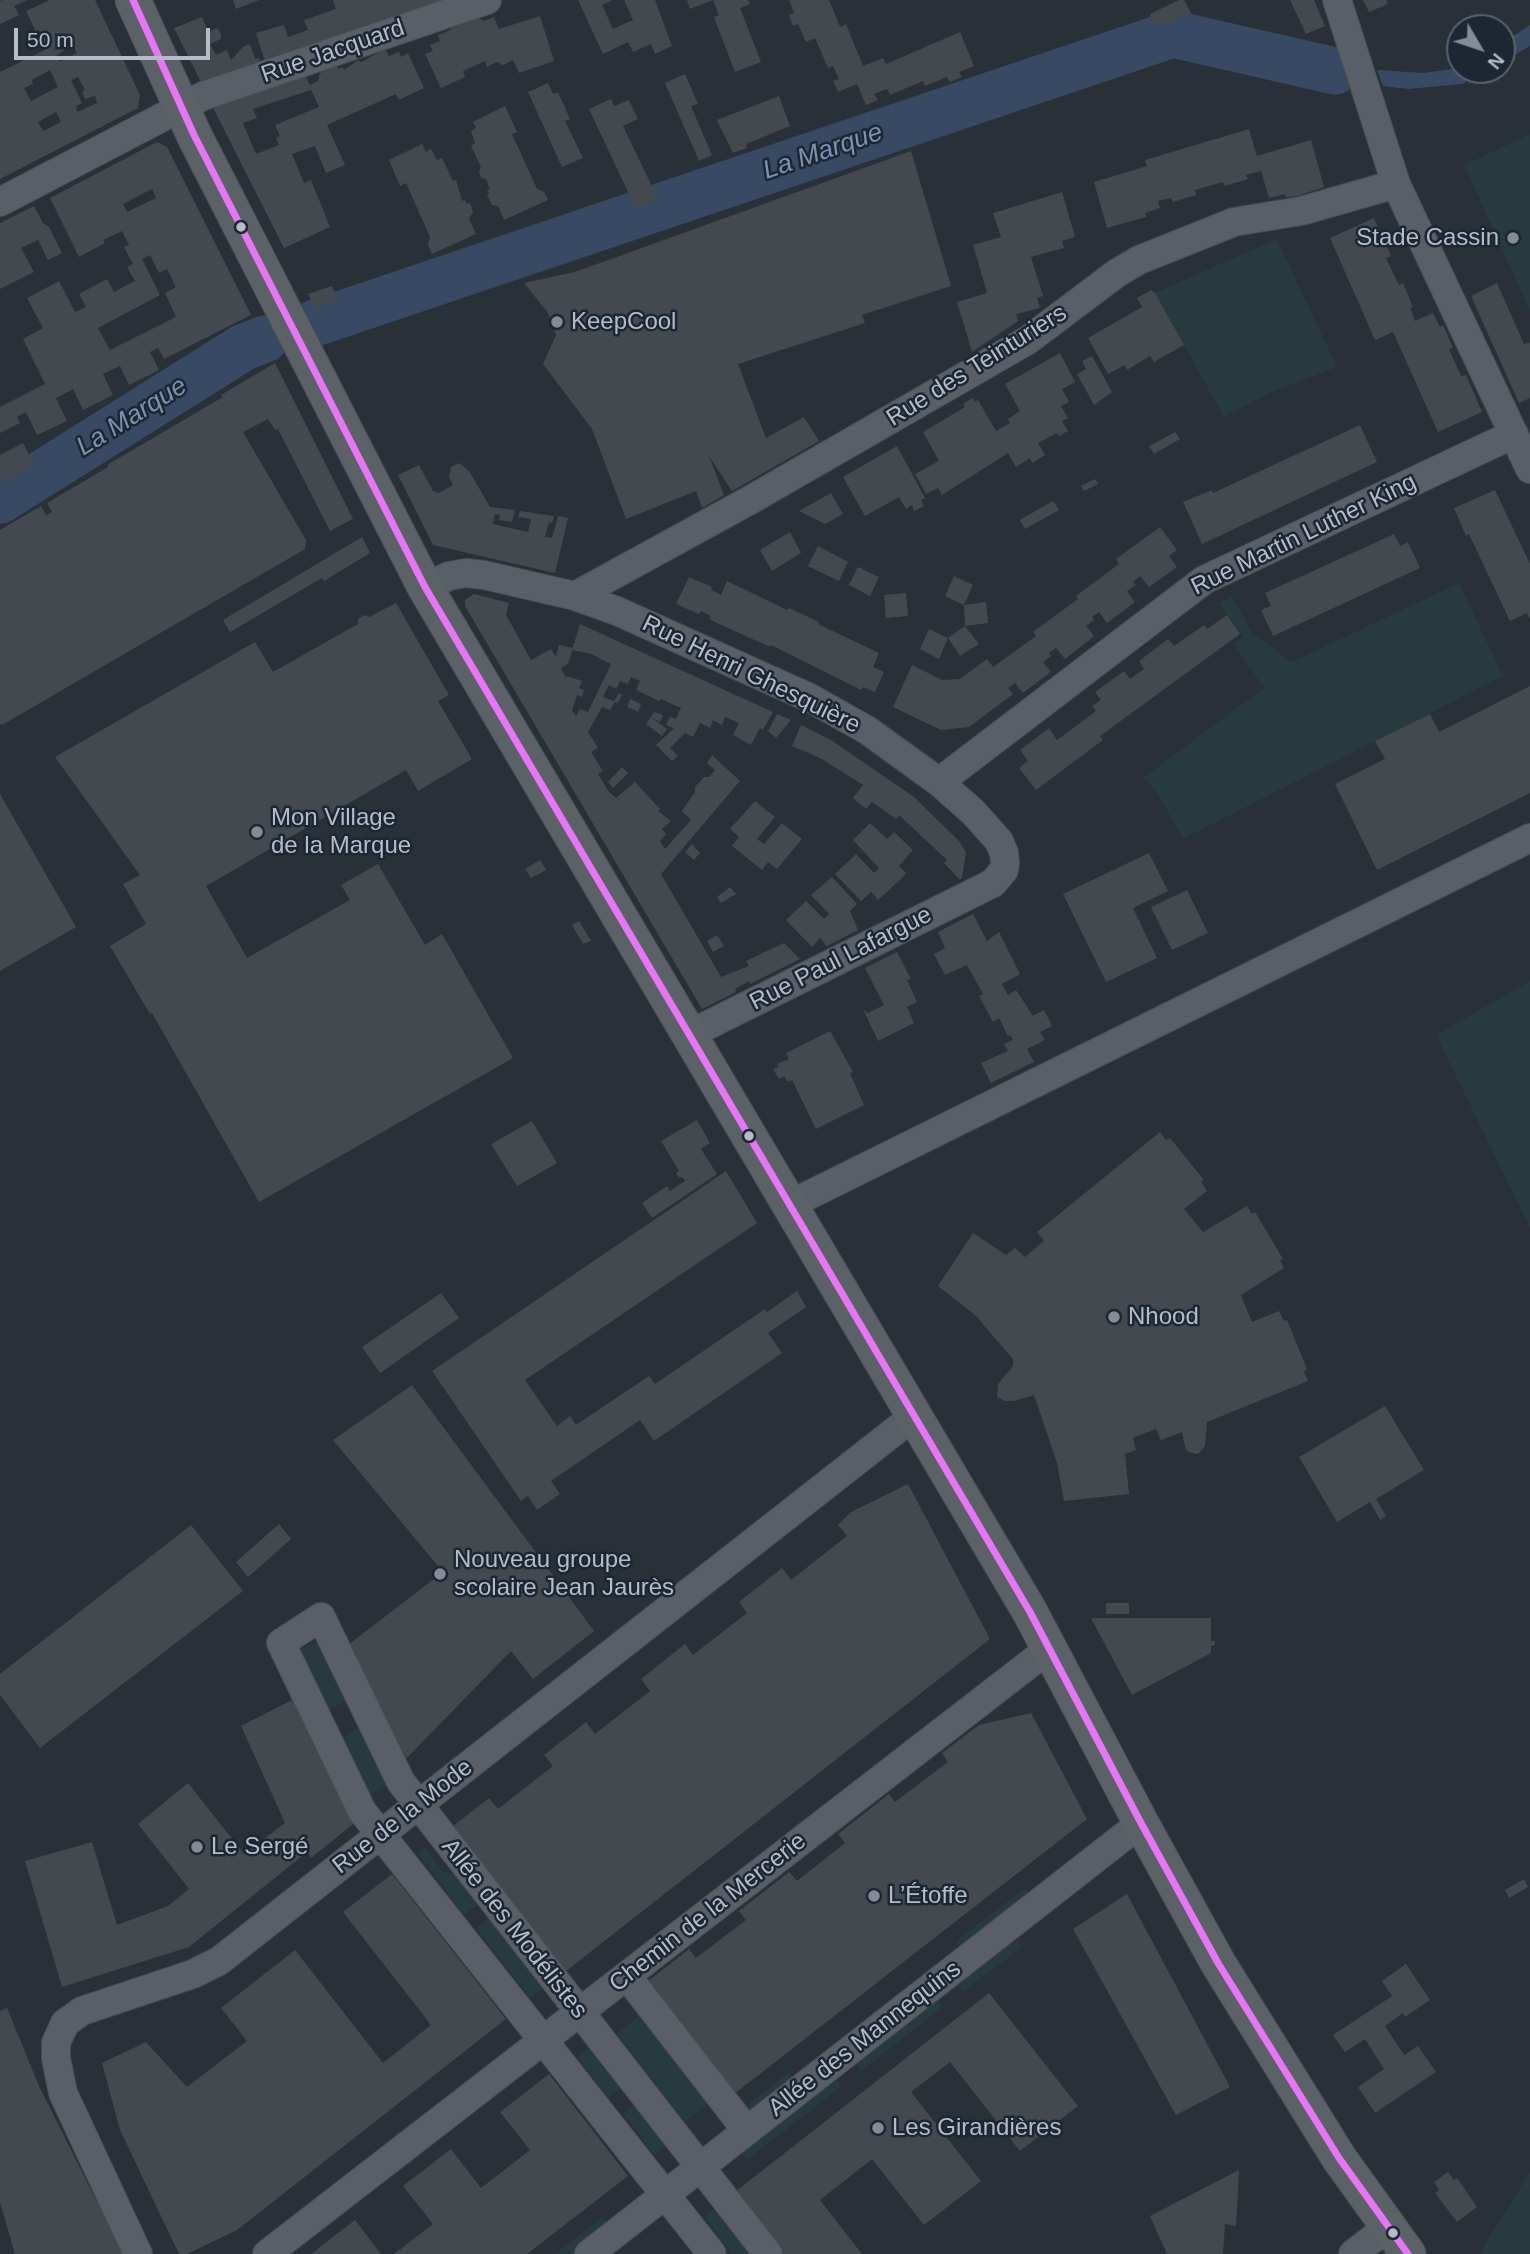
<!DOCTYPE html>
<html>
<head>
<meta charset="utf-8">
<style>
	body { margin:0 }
	#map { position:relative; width:1530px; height:2254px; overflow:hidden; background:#2a3038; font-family:Helvetica,sans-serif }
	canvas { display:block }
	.north { position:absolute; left:1446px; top:14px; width:70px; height:70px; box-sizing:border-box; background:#1d2633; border:2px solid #59626f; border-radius:50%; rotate:129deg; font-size:19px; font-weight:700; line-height:28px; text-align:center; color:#b4bcc9 }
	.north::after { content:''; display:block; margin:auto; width:24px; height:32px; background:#848b96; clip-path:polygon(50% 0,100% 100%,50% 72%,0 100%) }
	.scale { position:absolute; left:14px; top:28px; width:196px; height:32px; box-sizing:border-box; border:4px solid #b4bcc9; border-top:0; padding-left:9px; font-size:21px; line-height:24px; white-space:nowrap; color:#b4bcc9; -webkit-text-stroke:5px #1d2633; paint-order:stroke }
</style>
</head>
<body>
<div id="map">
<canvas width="1530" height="2254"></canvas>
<div class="north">N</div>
<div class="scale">50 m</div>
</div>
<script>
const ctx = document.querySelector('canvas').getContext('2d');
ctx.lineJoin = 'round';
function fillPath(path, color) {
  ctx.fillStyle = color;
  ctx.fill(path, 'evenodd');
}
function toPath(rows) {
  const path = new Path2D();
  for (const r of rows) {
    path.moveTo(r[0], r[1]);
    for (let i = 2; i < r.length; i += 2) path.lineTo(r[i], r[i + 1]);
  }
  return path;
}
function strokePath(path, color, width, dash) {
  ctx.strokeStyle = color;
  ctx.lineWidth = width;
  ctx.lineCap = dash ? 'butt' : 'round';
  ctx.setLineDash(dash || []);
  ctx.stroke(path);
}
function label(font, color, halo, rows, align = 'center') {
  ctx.font = font + ' Helvetica,sans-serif';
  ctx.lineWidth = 5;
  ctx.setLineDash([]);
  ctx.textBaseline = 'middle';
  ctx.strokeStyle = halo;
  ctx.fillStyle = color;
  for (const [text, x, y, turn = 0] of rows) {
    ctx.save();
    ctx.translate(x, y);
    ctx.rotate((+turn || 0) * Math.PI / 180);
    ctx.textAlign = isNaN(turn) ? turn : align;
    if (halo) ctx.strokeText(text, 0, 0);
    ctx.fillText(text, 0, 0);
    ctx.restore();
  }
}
fillPath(toPath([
	[1530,134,1530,311,1464,165],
	[1277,239,1337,367,1272,392,1224,417,1155,293],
	[1459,583,1503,676,1183,839,1159,796,1144,777,1264,688,1234,644,1243,637,1219,603,1232,596,1253,634,1292,662],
	[1530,981,1530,1228,1436,1035],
	[318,1641,347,1701,326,1711,297,1651],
	[362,1728,391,1784,367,1796,338,1740],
	[425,1847,443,1872,460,1874,482,1901,464,1915,418,1853],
	[1025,1888,1033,1899,964,1952,956,1941],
	[494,1913,549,1984,530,1998,476,1928],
	[1013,1936,1022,1947,963,1992,955,1981],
	[935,1996,943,2007,861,2071,853,2060],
	[641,2015,709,2103,685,2122,617,2033],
	[595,2043,626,2085,608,2098,577,2057],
	[789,2072,797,2083,748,2122,740,2111],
	[833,2075,842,2086,747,2160,738,2149],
	[638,2101,669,2143,654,2155,623,2113],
	[1530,2172,1530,2254,1479,2254],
	[720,2204,760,2254,731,2254,705,2216],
	[603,2217,612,2229,579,2254,555,2254]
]), '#273a3e');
fillPath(toPath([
	[1530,25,1530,46,1502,62,1502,43],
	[1460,68,1487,70,1462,84,1408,89,1383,86,1377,70,1423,73]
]), '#384963');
strokePath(toPath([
	[315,323,1173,34,1335,71],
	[0,500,244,347,265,339]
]), '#384963', 47);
fillPath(toPath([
	[3,0,27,0,14,6,19,15,0,24,0,1],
	[50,0,95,0,140,95,138,108,0,179,0,72,45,50,26,11],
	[72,44,77,53,60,62,56,56],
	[50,70,58,87,31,101,24,88,33,84,32,80],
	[78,77,85,90,82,92,85,99,95,96,97,103,77,112,76,106,82,103,71,80],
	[56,112,61,122,43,131,38,122],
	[233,0,259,0,236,9],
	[333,0,459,0,266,65,256,33,284,25,288,37,308,30,304,20,336,9],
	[578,0,613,0,602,5,613,29,633,20,624,0,655,0,672,46,655,54,651,44,633,52,628,42,603,54],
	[687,0,713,0,690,9],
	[713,0,748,0,750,4,740,8,761,62,735,72,714,17,719,15],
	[789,0,829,0,840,27,846,24,863,66,883,58,886,64,960,32,974,66,959,72,962,77,950,82,947,77,925,86,923,81,890,95,887,89,874,94,878,100,866,105,857,84,838,92,833,81,839,79,833,66,828,68,815,38,806,42,798,24,793,26,789,15,794,13],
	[1179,0,1184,0,1191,13,1168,23,1154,23,1150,14],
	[1290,0,1314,0,1325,26,1306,34],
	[1363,0,1386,0,1388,4,1369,12],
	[540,16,554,61,519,73,513,60,503,65,497,62,487,67,485,61,463,71,465,77,441,88,425,54,433,51,430,45,440,41,438,35,451,30,451,26,459,25,477,17,484,21,494,17,499,29],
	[202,17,208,32,218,28,221,35,221,39,210,44,216,55,227,50,231,60,243,47,250,44,255,59,259,58,261,67,204,88,174,28],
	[385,49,389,56,399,52,401,57,408,53,424,88,399,100,396,94,327,125,345,165,326,173,315,146,292,154,304,183,311,180,330,227,284,248,210,102,303,71,310,85,318,81,320,73,337,65,338,69,342,67,344,70,358,60,361,62],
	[311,90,319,107,275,125,280,136,276,138,279,145,256,154,243,123,257,118,253,109],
	[685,74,698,104,691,106,712,155,699,161,665,83],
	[548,83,553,94,558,92,570,119,565,121,583,158,562,167,528,92],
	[779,96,790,126,746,144,747,148,733,153,717,120],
	[611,99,614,106,629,100,638,119,623,126,658,199,636,209,589,109],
	[505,106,517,132,512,134,537,189,544,192,548,200,504,220,498,206,492,205,487,195,489,194,487,190,490,189,486,179,481,178,479,171,481,167,471,146,475,143,471,131,476,128,473,122],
	[1249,129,1257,156,1311,140,1324,187,1297,196,1286,197,1285,194,1269,198,1261,171,1246,175,1248,179,1225,186,1223,182,1195,190,1196,195,1173,202,1171,198,1158,201,1160,208,1145,213,1146,217,1107,228,1094,182,1147,166,1145,160],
	[157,142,167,147,251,315,164,359,158,348,150,352,159,370,129,385,120,366,103,374,113,395,83,410,73,389,56,398,67,421,37,435,26,412,17,417,20,423,0,433,0,407,45,384,23,339,43,328,27,298,59,281,75,312,86,307,79,294,107,279,114,292,135,281,127,267,133,264,124,247,129,245,122,231,103,240,105,243,79,257,50,198],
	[152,189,156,198,127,212,123,204],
	[150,255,159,273,167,269,176,287,165,293,176,317,110,350,98,328,160,295,142,259],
	[422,144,426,152,431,149,437,160,442,158,453,181,456,180,462,201,465,200,467,204,470,203,473,212,469,219,476,234,432,254,428,245,430,237,406,183,400,186,389,160],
	[911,151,951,286,862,315,865,323,738,364,766,438,804,417,819,441,732,491,709,456,724,495,702,508,696,491,626,519,592,429,543,364,556,335,548,313,524,283,575,272],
	[1062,192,1075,237,1062,241,1064,248,1031,257,1043,296,1037,298,1040,308,1016,314,1018,321,972,352,957,302,987,293,973,245,1001,237,993,213],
	[34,206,43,223,49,227,62,253,48,260,38,240,21,248,34,272,0,289,0,223],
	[1374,218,1391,256,1386,258,1399,285,1403,283,1413,307,1410,308,1415,321,1433,313,1440,327,1443,325,1453,348,1449,349,1461,376,1466,375,1482,412,1438,432,1393,332,1375,340,1330,238],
	[1497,283,1524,344,1529,342,1530,344,1530,398,1519,403,1471,296],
	[332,286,338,300,315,308,308,294],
	[1151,290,1155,293,1184,345,1154,362,1150,356,1127,370,1125,365,1108,374,1088,338,1142,307,1137,298],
	[1060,353,1075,382,1062,389,1069,402,1061,406,1068,418,1062,421,1068,431,1059,436,1057,433,1038,443,1045,455,1032,463,1030,458,1016,467,1008,453,942,495,938,488,926,494,915,474,939,461,923,432,965,407,963,404,973,398,975,402,978,400,996,431,1010,423,1008,419,1020,411,1005,384],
	[1092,356,1112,392,1094,405,1077,374,1086,369,1082,361],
	[275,363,353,519,330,531,278,429,275,430,268,419,243,432,306,540,305,549,2,725,0,724,0,530,41,506,46,515,52,512,47,503,108,467,107,465,223,397,221,395],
	[1360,425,1377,462,1202,544,1183,502,1212,490,1213,493],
	[1175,432,1180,439,1154,454,1149,446],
	[23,443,35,466,3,482,0,477,0,455],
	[897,446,925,498,921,500,924,506,914,511,912,505,906,509,899,497,865,516,843,477],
	[459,463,469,471,490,507,515,510,512,522,499,520,500,515,495,514,493,524,528,532,531,519,518,517,520,511,554,516,552,523,549,522,545,537,552,538,558,516,568,518,555,573,433,545,398,475,419,465,433,491,439,493,453,485,449,477,451,467],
	[1095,479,1098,484,1084,491,1081,486],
	[1495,490,1530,564,1530,619,1527,613,1510,621,1469,534,1466,536,1454,508],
	[831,493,843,514,825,524,799,511],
	[1053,501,1059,510,1025,529,1020,520],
	[1160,527,1177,550,1169,556,1177,567,1149,587,1140,576,1133,582,1136,585,1127,591,1135,602,1107,623,1099,612,1092,617,1094,620,1086,626,1094,636,1065,659,1056,648,1049,653,1051,656,1043,662,1051,672,1023,693,1015,683,1008,688,1013,694,969,727,941,730,893,707,912,665,942,680,960,679,987,659,993,667,1036,636,1033,632,1078,599,1076,596,1119,564,1116,559],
	[790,532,801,553,772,571,760,550],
	[1394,534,1400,546,1408,542,1420,568,1273,636,1261,610,1271,606,1265,593],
	[362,537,370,553,324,581,322,578,230,632,223,620],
	[818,546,848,562,839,581,808,566],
	[858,567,879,577,870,596,849,585],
	[954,576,973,585,964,605,986,602,988,623,965,626,964,605,945,596],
	[689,577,712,587,711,590,721,595,727,581,787,610,789,608,819,622,818,624,879,653,873,667,884,672,875,692,863,687,861,690,771,645,770,647,717,623,709,619,711,616,701,611,699,614,676,604],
	[906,593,908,616,886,618,884,595],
	[474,594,509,603,506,615,531,660,551,649,556,657,559,645,573,648,568,664,561,668,566,678,567,676,582,681,579,688,584,690,582,697,577,695,572,710,576,716,580,709,588,712,611,664,591,654,572,650,580,624,773,712,763,730,760,728,751,745,733,735,739,723,725,717,722,725,713,720,710,728,700,723,693,737,685,733,670,748,678,756,672,761,656,745,674,728,666,725,670,717,676,719,681,708,661,699,659,701,636,690,640,681,631,677,628,684,620,681,616,689,609,685,603,697,614,701,619,693,622,695,618,703,615,702,610,710,602,707,588,732,598,748,591,752,603,771,598,774,609,792,616,798,635,782,660,809,658,811,671,821,662,829,666,834,660,841,665,849,691,820,682,811,695,792,695,787,704,777,709,777,715,770,707,763,712,755,740,781,661,874,721,977,749,966,746,961,784,943,800,959,750,984,749,981,735,989,736,992,702,1009,465,606,465,600],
	[396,603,449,695,438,701,472,759,418,791,406,770,206,886,247,958,350,900,341,885,378,864,425,945,442,934,513,1058,259,1202,152,1013,150,1014,110,946,146,924,123,884,140,875,55,757,255,642,273,672,358,624,358,619,365,615,369,617],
	[1227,615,1240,634,1100,736,1103,740,1036,790,1019,768,1028,761,1020,750,1049,728,1057,740,1096,711,1092,706,1101,700,1095,692,1124,671,1130,679,1144,669,1139,661,1168,639,1174,646,1204,625,1207,629],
	[965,626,979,644,960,656,948,638],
	[929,629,948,638,939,659,920,649],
	[1530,686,1530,793,1377,870,1335,784,1385,759,1375,741,1430,714,1439,732],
	[630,699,641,704,638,712,627,707],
	[654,712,663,715,660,722,652,718,667,729,662,736,646,724],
	[777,714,791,720,776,738,768,731],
	[801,725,831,740,914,797,959,841,966,852,962,878,960,880,944,863,947,860,899,815,896,819,872,802,866,809,853,798,863,785,822,759,792,746],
	[622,767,628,773,613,788,608,782],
	[0,794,76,927,0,971],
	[755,801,775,817,757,839,764,844,782,823,802,839,777,869,768,862,762,870,732,846,739,837,730,829],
	[870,823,887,839,894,832,913,850,899,866,906,873,902,878,878,900,871,892,861,901,835,874,856,854,874,873,879,868,853,840],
	[692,844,700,853,694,860,685,852],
	[1149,853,1168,891,1133,908,1157,958,1106,982,1063,894],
	[540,860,546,870,531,878,525,869],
	[832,877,857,904,850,911,858,930,827,946,820,938,812,947,786,920,806,901,824,919,829,914,811,895],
	[730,887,736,894,721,903,717,897],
	[1187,890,1208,933,1172,950,1151,907],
	[973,914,987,941,999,932,1020,974,1002,984,1008,995,1016,990,1033,1016,1044,1010,1052,1026,1040,1032,1045,1040,1027,1049,1034,1062,991,1083,981,1063,1008,1051,1004,1044,1013,1040,1010,1035,1008,1036,999,1018,993,1022,979,996,983,994,967,965,945,975,934,954,945,948,938,932],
	[579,921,591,941,583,944,572,925],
	[717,935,724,946,713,952,707,941],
	[897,952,911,979,907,980,917,1002,907,1007,914,1023,878,1041,863,1009,868,1013,884,1005,865,968],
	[830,1031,853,1072,850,1073,864,1105,816,1129,792,1080,788,1082,784,1076,779,1079,773,1069,779,1067,777,1064,789,1059,786,1053],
	[697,1120,710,1143,701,1149,717,1174,652,1218,642,1203,667,1186,670,1191,685,1181,682,1177,679,1178,676,1173,679,1171,661,1141],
	[532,1121,557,1163,517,1186,491,1144],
	[1160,1132,1166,1140,1170,1138,1204,1180,1201,1182,1207,1191,1184,1209,1203,1232,1247,1206,1252,1214,1255,1212,1283,1259,1280,1260,1284,1268,1241,1295,1252,1322,1279,1311,1284,1321,1287,1320,1307,1369,1304,1371,1308,1381,1207,1422,1205,1446,1198,1454,1191,1453,1186,1450,1182,1432,1161,1440,1156,1429,1133,1438,1136,1450,1125,1454,1129,1494,1064,1501,1057,1463,1034,1395,1014,1401,1005,1401,997,1397,998,1384,1013,1366,1013,1359,975,1315,938,1286,973,1233,1006,1255,1015,1248,1025,1257,1044,1241,1037,1232],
	[726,1171,757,1223,525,1380,557,1426,570,1416,576,1425,649,1376,655,1384,765,1309,767,1312,797,1291,806,1307,768,1333,782,1353,654,1441,640,1420,551,1481,560,1494,537,1510,528,1496,521,1501,432,1371],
	[441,1293,459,1318,380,1373,362,1347],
	[412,1385,594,1631,533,1679,511,1651,400,1765,344,1648,443,1572,333,1440],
	[1385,1406,1424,1470,1376,1499,1386,1516,1380,1520,1370,1502,1337,1522,1299,1457],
	[908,1484,990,1639,561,1975,448,1830,489,1798,498,1809,553,1766,544,1755,586,1722,595,1734,650,1691,641,1679,685,1644,693,1655,747,1613,739,1602,782,1568,791,1580,847,1536,838,1525,851,1512],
	[279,1524,291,1539,248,1577,236,1562],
	[191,1525,243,1591,40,1748,0,1695,0,1674],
	[1106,1603,1129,1603,1129,1614,1106,1614],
	[1091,1618,1211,1618,1211,1641,1215,1641,1215,1645,1211,1646,1211,1653,1132,1695],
	[296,1698,357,1821,311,1858,307,1852,189,1947,62,1987,25,1861,92,1842,117,1925,168,1906,189,1889,138,1824,188,1783,244,1854,285,1823,241,1726],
	[1031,1713,1087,1819,729,2098,643,1985,689,1949,696,1958,746,1920,739,1911,789,1872,797,1881,845,1843,838,1834,889,1794,895,1802,948,1762,942,1753,979,1725],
	[392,1874,506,2019,237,2230,187,2254,179,2254,120,2130,102,2063,146,2042,187,2087,247,2041,221,2008,295,1950,383,2063,431,2025,343,1912],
	[1524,1879,1528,1887,1509,1898,1505,1890],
	[1127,1894,1230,2087,1176,2115,1073,1929],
	[1406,1964,1430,2000,1405,2017,1403,2013,1385,2026,1404,2055,1418,2046,1436,2072,1375,2113,1358,2087,1384,2069,1365,2039,1345,2052,1333,2035,1392,1996,1382,1981],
	[989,1993,1078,2106,1020,2151,950,2062,911,2092,981,2181,924,2225,872,2159,820,2200,862,2254,783,2254,735,2192],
	[7,2008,39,2086,123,2254,15,2254,0,2202,0,2011],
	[549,2074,628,2176,527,2254,394,2254,433,2224,403,2186,451,2149,481,2188,530,2150,500,2112],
	[1239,2170,1236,2226,1225,2224,1223,2254,1167,2254,1150,2216],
	[1448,2172,1454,2180,1457,2178,1477,2207,1457,2222,1435,2193,1439,2190,1434,2182],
	[355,2220,381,2254,311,2254]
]), '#444950');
const minor = toPath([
	[1337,0,1396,184,1530,469],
	[0,202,203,96,487,0],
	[425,587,449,576,466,573,484,575,575,596,617,611,810,698,867,730,939,782,973,812,999,841,1004,853,1005,862,1004,870,993,883,688,1035],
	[575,596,752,499,1028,340,1117,273,1139,260,1234,222,1301,211,1396,184],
	[939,782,1204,580,1514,434],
	[789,1205,1530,838],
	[627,1976,747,2131],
	[138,2254,63,2093,56,2058,56,2043,65,2023,82,2011,193,1974,219,1961,914,1416],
	[267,2254,1050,1648],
	[589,2254,1141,1823],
	[712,2254,362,1811,281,1643,321,1617,401,1782,768,2254],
	[1353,2254,1388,2227]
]);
const major = toPath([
	[133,0,194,135,425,587,1030,1612,1141,1823,1218,1963,1339,2158,1408,2254]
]);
strokePath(minor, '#484c53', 30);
strokePath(major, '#484c55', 37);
strokePath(minor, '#5a5e66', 28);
strokePath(major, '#5c6168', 35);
strokePath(toPath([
	[133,0,194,135,425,587,1030,1612,1141,1823,1218,1963,1339,2158,1408,2254]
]), '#e676f6', 7);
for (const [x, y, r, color] of [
	[241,227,6,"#b4bcc9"],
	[1513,238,7,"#848b96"],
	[557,322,7,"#848b96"],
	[257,832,7,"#848b96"],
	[749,1136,6,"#b4bcc9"],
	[1114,1317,7,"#848b96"],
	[440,1574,7,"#848b96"],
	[197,1847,7,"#848b96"],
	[874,1896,7,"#848b96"],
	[878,2128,7,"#848b96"],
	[1393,2233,6,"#b4bcc9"]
]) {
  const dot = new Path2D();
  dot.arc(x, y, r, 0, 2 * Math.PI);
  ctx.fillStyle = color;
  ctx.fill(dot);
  strokePath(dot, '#1d2633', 2.5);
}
label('24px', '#b4bcc9', '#1d2633', [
	["Rue Jacquard",333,52,-19],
	["Rue des Teinturiers",977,366,-32],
	["Rue Martin Luther King",1304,535,-26],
	["Rue Henri Ghesquière",751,675,26],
	["Rue Paul Lafargue",841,959,-27],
	["Rue de la Mode",403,1817,-38],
	["Chemin de la Mercerie",708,1913,-38],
	["Allée des Modélistes",514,1929,52],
	["Allée des Mannequins",865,2039,-38]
]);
label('24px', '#b4bcc9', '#1d2633', [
	["Stade Cassin",1499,238,"right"],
	["KeepCool",571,322],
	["Mon Village",271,818],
	["de la Marque",271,846],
	["Nhood",1128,1317],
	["Nouveau groupe",454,1560],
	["scolaire Jean Jaurès",454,1588],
	["Le Sergé",211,1847],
	["L’Étoffe",888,1896],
	["Les Girandières",892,2128]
], 'left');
label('italic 26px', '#7c92b1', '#1d2633', [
	["La Marque",823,152,-19],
	["La Marque",132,417,-32]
]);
</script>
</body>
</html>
